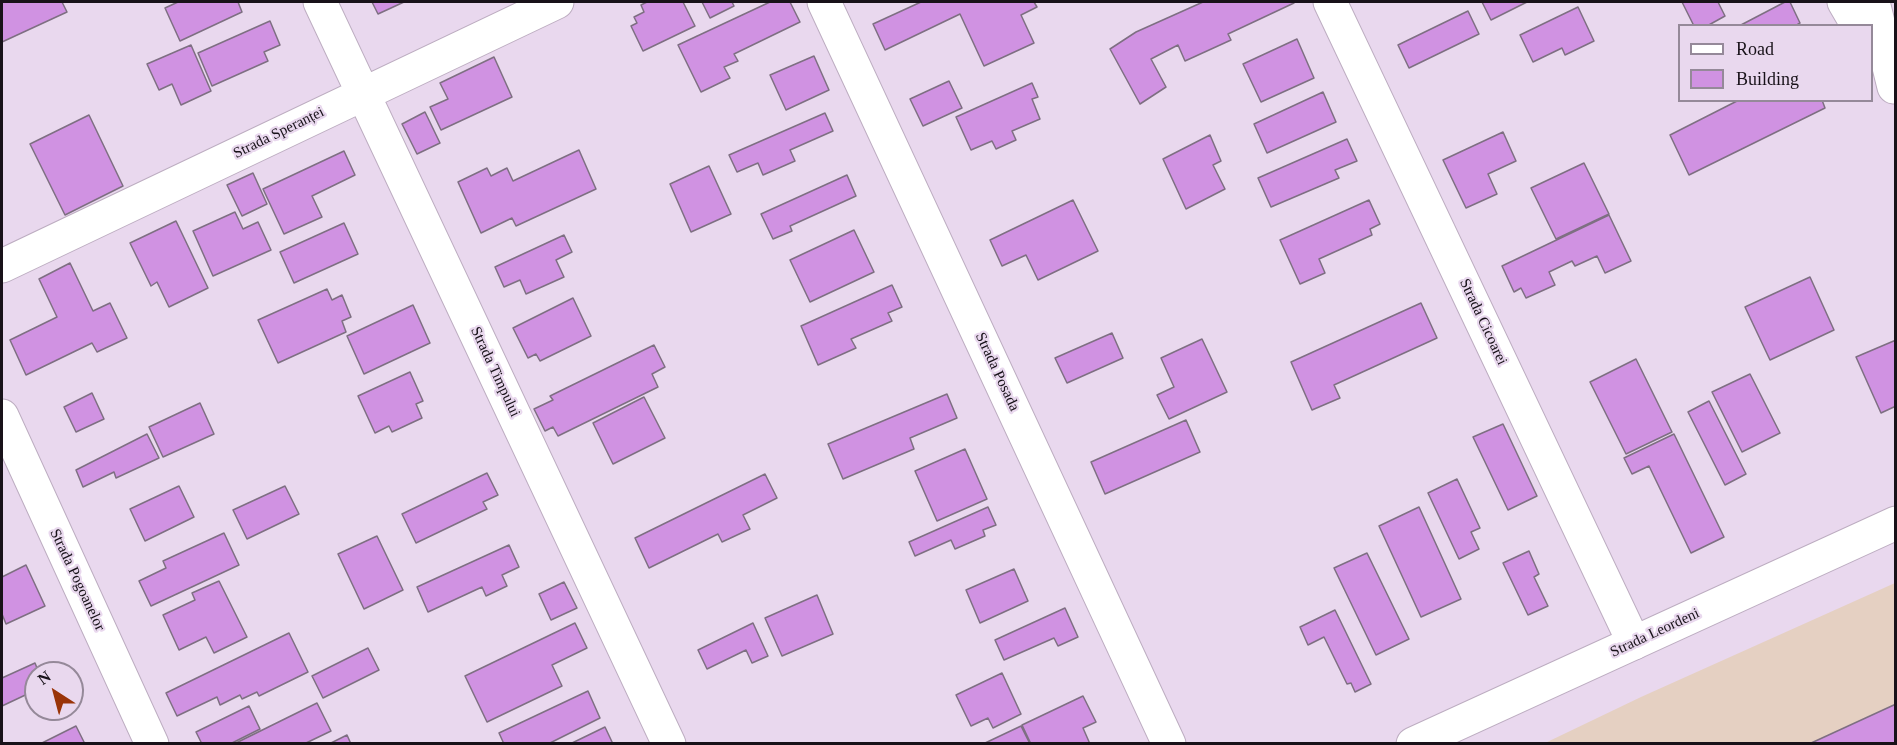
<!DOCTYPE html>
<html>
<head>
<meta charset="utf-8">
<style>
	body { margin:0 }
	#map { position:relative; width:1897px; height:745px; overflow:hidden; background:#e9d8ee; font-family:Georgia,serif }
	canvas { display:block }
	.frame { position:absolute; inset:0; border:3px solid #181219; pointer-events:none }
	.legend { position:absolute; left:1678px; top:24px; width:195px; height:78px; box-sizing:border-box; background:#e9d8ee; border:2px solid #958999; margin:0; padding:8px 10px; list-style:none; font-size:18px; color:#181219 }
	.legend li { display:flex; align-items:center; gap:12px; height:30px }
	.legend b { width:30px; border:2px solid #958999 }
	.north { position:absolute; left:24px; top:661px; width:60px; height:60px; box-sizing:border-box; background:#e9d8ee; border:2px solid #958999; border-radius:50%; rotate:324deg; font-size:16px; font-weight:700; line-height:24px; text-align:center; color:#181219 }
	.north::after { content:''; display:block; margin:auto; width:21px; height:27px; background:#9a3408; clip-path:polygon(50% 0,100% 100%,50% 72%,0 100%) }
</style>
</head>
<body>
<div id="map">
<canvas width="1897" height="745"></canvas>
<div class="frame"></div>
<ul class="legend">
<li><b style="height:8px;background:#fff"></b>Road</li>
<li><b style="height:16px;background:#d092e2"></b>Building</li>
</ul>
<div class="north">N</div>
</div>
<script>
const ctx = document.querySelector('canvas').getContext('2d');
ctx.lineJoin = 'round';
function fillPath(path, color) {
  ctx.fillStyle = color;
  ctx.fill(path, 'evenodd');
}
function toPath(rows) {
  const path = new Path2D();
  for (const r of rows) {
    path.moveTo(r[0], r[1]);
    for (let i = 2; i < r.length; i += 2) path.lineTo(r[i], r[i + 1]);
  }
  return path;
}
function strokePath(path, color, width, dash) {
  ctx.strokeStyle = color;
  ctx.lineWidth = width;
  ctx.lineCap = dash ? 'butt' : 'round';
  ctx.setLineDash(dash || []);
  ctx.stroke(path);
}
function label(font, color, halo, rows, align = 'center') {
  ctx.font = font + ' Georgia,serif';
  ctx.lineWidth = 4.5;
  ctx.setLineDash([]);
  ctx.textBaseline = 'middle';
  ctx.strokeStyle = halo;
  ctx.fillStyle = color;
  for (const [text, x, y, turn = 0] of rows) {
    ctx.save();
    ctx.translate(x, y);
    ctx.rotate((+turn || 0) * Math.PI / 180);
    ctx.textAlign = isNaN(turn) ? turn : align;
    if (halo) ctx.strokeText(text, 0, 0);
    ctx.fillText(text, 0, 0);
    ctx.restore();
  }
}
fillPath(toPath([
	[1895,583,1895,743,1543,744,1641,697]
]), '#e5d0c2');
const building = toPath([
	[2,2,62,2,67,12,2,42,2,2],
	[178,2,238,2,242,12,180,41,165,8,178,2],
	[372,2,404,2,378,14,372,2],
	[647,2,683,2,695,26,643,51,631,26,637,23,634,17,644,12,641,5,647,2],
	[702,2,732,2,734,6,710,18,702,2],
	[770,2,790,2,800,22,734,54,738,61,724,67,730,78,701,92,678,45,770,2],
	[921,2,1034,2,1037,7,1021,15,1034,43,984,66,960,14,885,50,873,24,921,2],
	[1203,2,1293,2,1294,3,1228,34,1231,40,1185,61,1178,45,1151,59,1166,87,1140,104,1110,49,1136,32,1203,2],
	[1482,2,1527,2,1491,20,1482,2],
	[1682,2,1718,2,1725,16,1707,26,1694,26,1682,2],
	[1785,2,1790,2,1800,23,1795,26,1739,26,1785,2],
	[1578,7,1594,41,1565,55,1562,48,1533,62,1520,35,1578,7],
	[1468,11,1479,34,1409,68,1398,45,1468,11],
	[270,21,280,45,264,52,268,61,212,86,198,53,270,21],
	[1297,39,1314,78,1261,102,1243,64,1297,39],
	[191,45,211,91,181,105,172,84,159,90,147,64,191,45],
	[814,56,829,90,786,110,770,75,814,56],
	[494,57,512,97,441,130,430,107,448,99,440,83,494,57],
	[949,81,962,108,923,126,910,99,949,81],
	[1032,83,1038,97,1032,99,1040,119,1012,131,1016,140,996,149,992,141,971,150,956,117,1032,83],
	[1323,92,1336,122,1267,153,1254,124,1323,92],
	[1739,100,1822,100,1825,108,1689,175,1670,135,1739,100],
	[425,112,440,143,417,154,402,124,425,112],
	[825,113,833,131,790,150,795,161,763,175,758,163,737,172,729,155,825,113],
	[89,115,123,186,65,215,30,144,89,115],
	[1503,132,1516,161,1488,174,1497,194,1466,208,1443,160,1503,132],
	[1210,135,1221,161,1213,165,1225,189,1186,209,1163,159,1210,135],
	[1347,139,1357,161,1335,170,1339,178,1271,207,1258,178,1347,139],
	[579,150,596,189,516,226,512,218,481,233,458,182,487,168,491,176,507,168,513,181,579,150],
	[344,151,355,175,312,196,322,217,284,234,263,189,344,151],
	[1584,163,1609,214,1556,239,1531,188,1584,163],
	[709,166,731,214,691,232,670,184,709,166],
	[253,173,267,204,242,216,227,185,253,173],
	[847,175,856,196,790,226,792,231,773,239,761,214,847,175],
	[1073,200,1098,251,1038,280,1026,255,1002,266,990,240,1073,200],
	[1369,200,1380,224,1370,229,1372,235,1319,259,1325,273,1300,284,1280,240,1369,200],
	[235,212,243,229,258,222,271,250,213,276,193,231,235,212],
	[1609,215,1631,261,1605,273,1597,256,1575,266,1572,261,1549,272,1555,285,1526,298,1521,288,1514,292,1502,266,1609,215],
	[176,221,208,288,169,307,157,282,151,286,130,243,176,221],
	[344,223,358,254,294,283,280,252,344,223],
	[854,230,874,272,810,302,790,260,854,230],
	[564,235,572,252,556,260,564,277,526,294,520,280,504,287,495,267,564,235],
	[70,263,93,311,110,303,127,338,97,352,92,343,26,375,10,340,57,317,39,279,70,263],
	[1810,277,1834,330,1770,360,1745,307,1810,277],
	[892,285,902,307,888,313,892,321,851,339,856,348,818,365,801,326,892,285],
	[327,289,332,300,342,295,351,317,342,321,346,332,278,363,258,320,327,289],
	[573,298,591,336,540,361,536,354,528,358,513,328,573,298],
	[1421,303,1437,338,1334,385,1340,398,1312,410,1291,362,1421,303],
	[413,305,430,343,364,374,347,336,413,305],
	[1112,333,1123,358,1067,383,1055,358,1112,333],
	[1202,339,1227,392,1169,419,1157,395,1174,387,1161,358,1202,339],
	[1896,340,1896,406,1881,413,1856,357,1896,340],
	[654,345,665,367,652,374,658,387,558,436,553,427,545,431,534,409,553,400,550,396,654,345],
	[1636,359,1672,432,1626,454,1590,382,1636,359],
	[410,372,423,401,416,404,422,418,392,432,389,426,375,433,358,396,410,372],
	[1750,374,1780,433,1742,452,1712,392,1750,374],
	[92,393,104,419,76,432,64,407,92,393],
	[947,394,957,418,910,438,914,449,843,479,828,444,947,394],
	[644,397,665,438,613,464,593,423,644,397],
	[1709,401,1746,474,1725,485,1688,412,1709,401],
	[200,403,214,434,163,457,149,427,200,403],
	[1186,420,1200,452,1105,494,1091,462,1186,420],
	[1503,424,1537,496,1508,510,1473,437,1503,424],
	[147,434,159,458,116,478,114,472,83,487,76,470,147,434],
	[1674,434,1724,537,1691,553,1649,466,1632,474,1624,458,1674,434],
	[965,449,987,499,937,521,915,471,965,449],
	[487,473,498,495,483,502,487,509,416,543,402,514,487,473],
	[765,474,777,498,743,515,750,529,722,542,718,534,649,568,635,538,765,474],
	[1457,479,1480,528,1471,532,1479,549,1459,559,1428,493,1457,479],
	[179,486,194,517,145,541,130,509,179,486],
	[285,486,299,514,247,539,233,510,285,486],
	[988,507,996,525,983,530,985,536,955,549,951,540,915,556,909,542,988,507],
	[1419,507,1461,599,1421,617,1379,526,1419,507],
	[224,533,239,565,151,606,139,581,166,568,163,561,224,533],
	[377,536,403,590,364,609,338,554,377,536],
	[509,545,519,567,502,575,507,586,486,596,482,587,428,612,417,587,509,545],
	[1529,551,1539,574,1534,577,1548,606,1528,615,1503,563,1529,551],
	[1367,553,1409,639,1376,655,1334,568,1367,553],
	[26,565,45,606,6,624,2,614,2,577,26,565],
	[1014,569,1028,601,980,623,966,590,1014,569],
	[219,581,247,637,214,653,206,637,179,650,163,615,195,600,192,593,219,581],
	[564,582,577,608,551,620,539,594,564,582],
	[817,595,833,634,782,656,765,618,817,595],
	[1065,608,1078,637,1058,646,1054,638,1004,660,995,640,1065,608],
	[1335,610,1371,684,1355,692,1351,683,1347,684,1324,637,1308,645,1300,627,1335,610],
	[575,623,587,648,552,665,562,686,487,722,465,676,575,623],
	[753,623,768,656,752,663,746,650,707,669,698,650,753,623],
	[289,633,308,672,259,696,257,692,242,699,240,695,220,705,217,697,177,716,166,693,289,633],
	[368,648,379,670,323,698,312,676,368,648],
	[35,663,39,673,36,673,36,690,2,706,2,678,35,663],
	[1002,673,1021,714,993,728,988,718,971,726,956,695,1002,673],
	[588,691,600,718,548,744,504,744,499,733,588,691],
	[1083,696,1096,722,1083,728,1090,744,1031,744,1022,725,1083,696],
	[317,703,331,731,304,744,234,744,317,703],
	[1896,704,1896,744,1809,744,1896,704],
	[249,706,260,729,230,744,202,744,196,732,249,706],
	[76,726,85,744,40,744,76,726],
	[1021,726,1030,744,983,744,1021,726],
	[605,727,613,744,570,744,605,727],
	[347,735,351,744,329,744,347,735]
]);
fillPath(building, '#d092e2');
strokePath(building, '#7e6f82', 1.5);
const minor = toPath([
	[320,2,669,744],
	[824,2,1169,744],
	[1330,2,1634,643],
	[1844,2,1858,26],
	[1873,2,1894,87],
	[2,266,557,2],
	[2,416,152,744]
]);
const secondary = toPath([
	[1413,744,1896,523]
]);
strokePath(minor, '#bdadc1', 35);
strokePath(secondary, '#bdadc1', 35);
strokePath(minor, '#fff', 33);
strokePath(secondary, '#fff', 33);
label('15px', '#181219', '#e9d8ee', [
	["Strada Speranței",279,133,-26],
	["Strada Cicoarei",1483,322,65],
	["Strada Timpului",495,372,65],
	["Strada Posada",997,372,65],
	["Strada Pogoanelor",77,580,65],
	["Strada Leordeni",1655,633,-25]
]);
</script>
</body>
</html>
